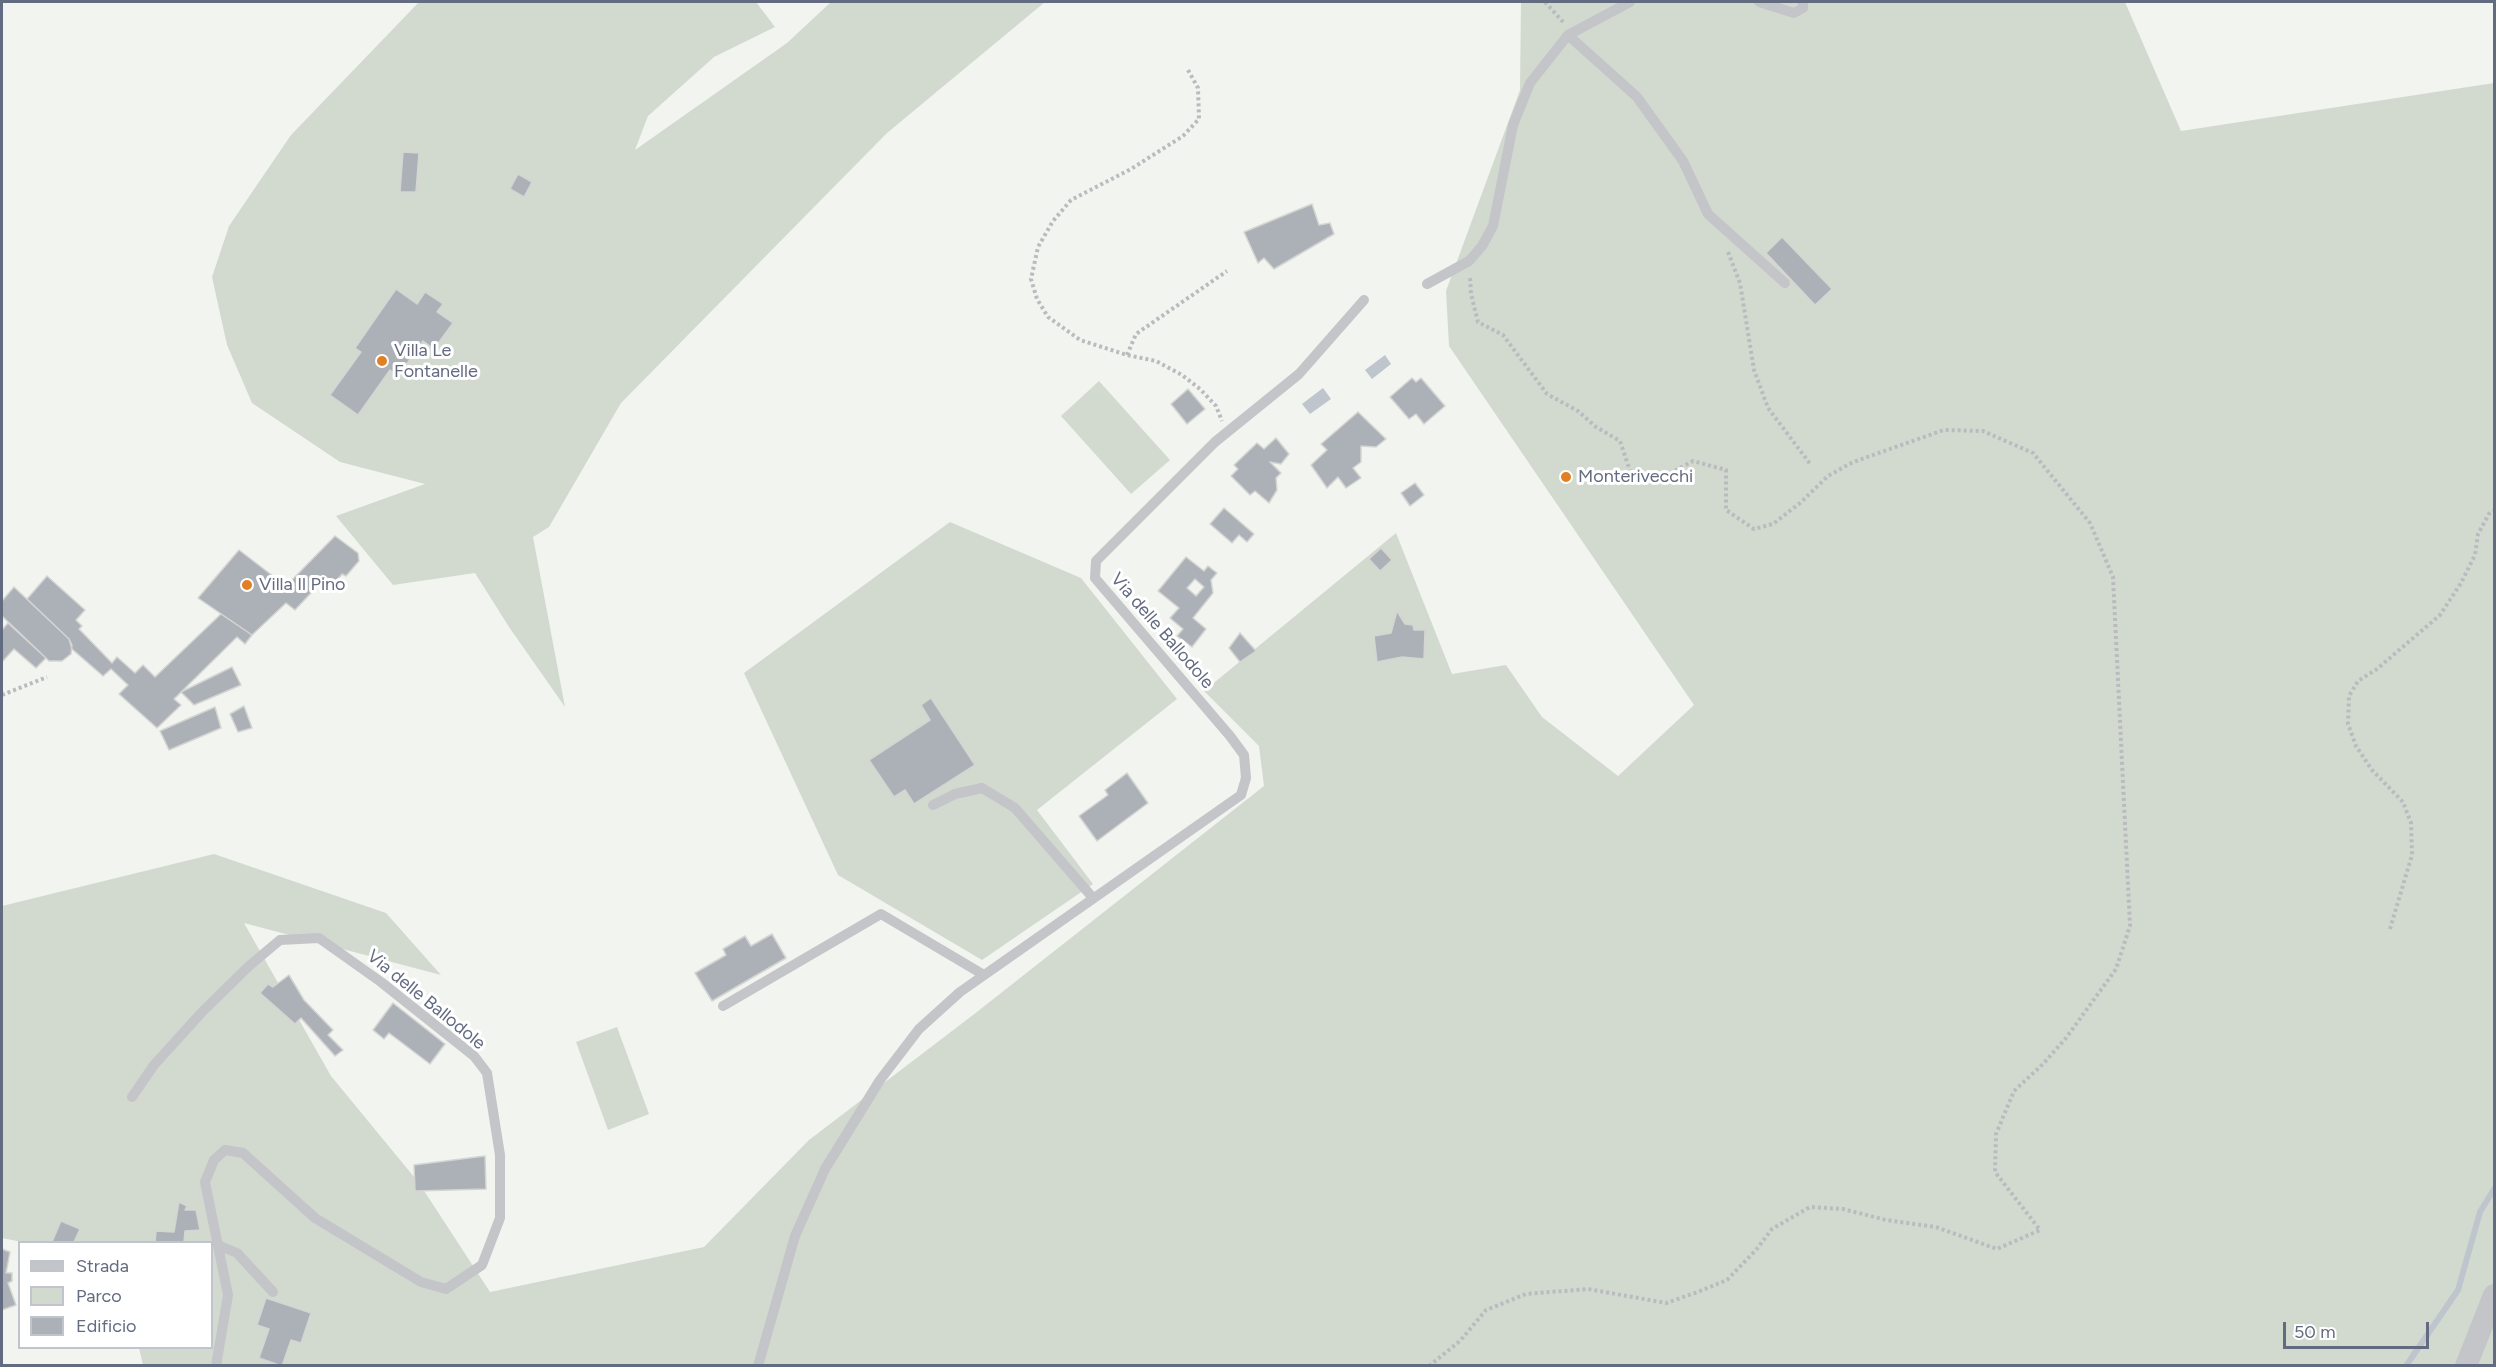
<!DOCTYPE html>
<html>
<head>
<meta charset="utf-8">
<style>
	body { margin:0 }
	#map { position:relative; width:2496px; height:1367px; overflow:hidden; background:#f2f4ef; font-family:Figtree,sans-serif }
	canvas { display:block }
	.frame { position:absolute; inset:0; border:3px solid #636b80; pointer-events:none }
	.legend { position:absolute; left:18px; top:1241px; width:195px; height:108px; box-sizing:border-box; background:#fff; border:2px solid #c1c4cc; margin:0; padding:8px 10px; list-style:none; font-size:18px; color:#636b80 }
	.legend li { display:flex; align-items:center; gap:12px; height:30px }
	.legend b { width:30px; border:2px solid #c1c4cc }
	.scale { position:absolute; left:2283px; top:1322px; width:146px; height:27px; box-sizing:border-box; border:3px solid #636b80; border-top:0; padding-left:8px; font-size:18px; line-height:21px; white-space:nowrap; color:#636b80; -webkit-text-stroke:4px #fff; paint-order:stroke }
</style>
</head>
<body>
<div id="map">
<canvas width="2496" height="1367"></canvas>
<div class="frame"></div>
<ul class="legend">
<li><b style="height:8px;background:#c3c5c9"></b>Strada</li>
<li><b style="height:16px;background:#d2dad0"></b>Parco</li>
<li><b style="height:16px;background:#acb0b7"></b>Edificio</li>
</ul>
<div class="scale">50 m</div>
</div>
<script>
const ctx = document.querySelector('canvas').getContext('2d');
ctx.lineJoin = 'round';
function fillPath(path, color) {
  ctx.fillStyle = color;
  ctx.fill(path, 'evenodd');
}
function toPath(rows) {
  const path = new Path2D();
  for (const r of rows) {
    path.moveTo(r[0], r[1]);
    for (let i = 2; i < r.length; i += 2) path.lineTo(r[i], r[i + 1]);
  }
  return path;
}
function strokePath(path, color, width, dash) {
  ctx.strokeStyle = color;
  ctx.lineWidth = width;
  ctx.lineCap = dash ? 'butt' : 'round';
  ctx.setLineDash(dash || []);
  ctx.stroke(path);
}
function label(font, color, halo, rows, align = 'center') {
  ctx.font = font + ' Figtree,sans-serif';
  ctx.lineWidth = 6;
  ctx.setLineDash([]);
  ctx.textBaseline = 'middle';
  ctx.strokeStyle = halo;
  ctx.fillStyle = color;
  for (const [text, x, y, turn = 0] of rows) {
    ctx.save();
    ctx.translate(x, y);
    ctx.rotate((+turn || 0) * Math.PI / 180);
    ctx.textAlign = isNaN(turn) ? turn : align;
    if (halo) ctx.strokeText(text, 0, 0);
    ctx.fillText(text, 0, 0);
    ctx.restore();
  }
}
fillPath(toPath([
	[419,2,756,2,775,27,714,57,648,116,635,150,787,43,831,2,1045,2,887,133,621,403,549,527,533,537,565,707,509,627,475,573,393,585,336,516,425,484,340,462,252,403,227,345,212,277,229,226,291,135],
	[1521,2,2125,2,2181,131,2494,83,2494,1365,143,1365,139,1348,212,1348,212,1242,22,1242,2,1238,2,906,214,854,386,913,441,975,244,923,331,1076,419,1183,490,1292,704,1247,809,1140,973,1015,1264,786,1259,746,1204,691,1396,533,1452,674,1506,665,1542,717,1618,776,1694,705,1449,346,1446,291,1520,90],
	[1099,381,1170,460,1131,494,1061,416],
	[950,522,1081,578,1177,699,1037,810,1093,884,982,960,838,875,744,673],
	[617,1027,649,1114,608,1130,576,1042]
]), '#d2dad0');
fillPath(toPath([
	[1385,355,1391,364,1372,379,1365,370],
	[1323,388,1331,399,1310,414,1302,404]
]), '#bfc5cd');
strokePath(toPath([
	[2406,1366,2458,1290,2480,1212,2494,1189]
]), '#bfc5cd', 6);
const building = toPath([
	[403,152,419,153,416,192,400,192,403,152],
	[518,174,532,182,524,197,510,189,518,174],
	[1312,204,1319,225,1330,223,1334,234,1274,269,1264,258,1258,263,1244,232,1312,204],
	[1782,237,1832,289,1815,305,1766,253,1782,237],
	[396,289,417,304,425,292,443,304,437,312,453,323,434,349,423,341,398,376,390,370,358,415,330,395,361,352,355,348,396,289],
	[1412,378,1416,382,1421,378,1445,406,1424,424,1416,414,1409,419,1390,397,1412,378],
	[1188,389,1205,409,1187,424,1171,404,1188,389],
	[1358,412,1386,439,1376,447,1361,446,1361,462,1353,468,1361,478,1346,488,1338,477,1327,488,1311,465,1327,450,1321,444,1358,412],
	[1276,438,1289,454,1281,464,1270,462,1281,473,1276,478,1277,490,1269,503,1255,491,1250,495,1231,476,1238,469,1234,465,1257,443,1264,449,1276,438],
	[1415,483,1424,495,1410,506,1401,493,1415,483],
	[1224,508,1254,534,1247,542,1239,535,1232,543,1210,524,1224,508],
	[335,536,358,553,359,561,346,576,342,574,334,584,326,577,295,610,286,603,252,635,198,598,239,550,286,586,335,536],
	[1381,548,1392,560,1380,571,1369,559,1381,548],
	[1186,557,1204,571,1208,566,1217,573,1211,580,1213,593,1193,618,1206,629,1192,647,1177,636,1183,629,1170,618,1179,608,1158,591,1186,557],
	[1195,579,1204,587,1196,596,1187,588,1195,579],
	[47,576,85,610,76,620,82,626,79,629,112,663,117,657,135,673,143,665,155,677,221,614,252,635,245,644,237,637,174,699,181,705,157,728,119,694,128,685,111,669,103,676,72,649,69,639,27,599,47,576],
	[14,587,69,639,72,645,71,654,62,661,49,661,2,616,2,601,14,587],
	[1397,611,1405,624,1413,625,1414,630,1425,630,1424,659,1402,657,1377,662,1374,636,1391,633,1397,611],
	[8,623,46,658,36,668,14,649,2,662,2,630,8,623],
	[1240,633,1256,651,1240,662,1229,648,1240,633],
	[232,667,241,685,194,705,181,692,232,667],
	[931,698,975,765,914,804,905,790,894,797,869,760,930,720,921,705,931,698],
	[244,706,252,728,238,732,230,714,244,706],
	[215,707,221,728,169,750,160,731,215,707],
	[1127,773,1148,803,1097,841,1079,816,1108,795,1105,790,1127,773],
	[772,934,786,958,712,1001,695,973,726,955,723,949,745,936,751,946,772,934],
	[289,975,304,1000,333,1030,328,1035,343,1050,335,1056,301,1018,295,1024,260,993,268,984,273,987,289,975],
	[393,1003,445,1044,430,1064,389,1033,384,1039,373,1030,393,1003],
	[485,1156,486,1189,415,1191,414,1165,485,1156],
	[179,1202,187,1206,185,1210,196,1210,200,1230,185,1231,184,1242,155,1242,156,1231,174,1232,179,1202],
	[61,1221,80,1229,74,1242,52,1242,61,1221],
	[2,1249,10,1252,6,1273,12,1273,12,1281,8,1283,16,1305,2,1310,2,1249],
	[266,1298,311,1313,301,1343,291,1340,282,1366,259,1358,269,1329,257,1325,266,1298]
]);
fillPath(building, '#acb0b7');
strokePath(building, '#d4d5d2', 1.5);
strokePath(toPath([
	[1545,2,1564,23],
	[1188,70,1198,88,1199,119,1183,136,1131,169,1071,200,1053,221,1038,247,1031,279,1037,299,1048,317,1080,340,1127,355,1156,361,1182,375,1200,389,1216,406,1222,421],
	[1728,252,1740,283,1754,370,1768,408,1811,465],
	[1127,355,1136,334,1227,271],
	[2,695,47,677],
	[2390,929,2412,855,2411,823,2403,802,2372,770,2356,746,2348,724,2349,696,2358,681,2377,669,2440,615,2461,583,2475,555,2478,534,2490,512,2494,511],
	[1429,1366,1460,1341,1486,1310,1526,1294,1588,1289,1666,1303,1695,1293,1727,1280,1756,1250,1772,1229,1810,1207,1843,1209,1886,1220,1936,1227,1997,1249,2040,1230,1995,1172,1996,1134,2014,1091,2043,1064,2066,1038,2116,969,2130,926,2113,577,2090,523,2033,453,1983,431,1944,430,1853,462,1828,476,1800,503,1773,524,1754,529,1726,510,1726,470,1693,461,1665,476,1630,471,1620,441,1596,427,1578,411,1547,394,1503,335,1478,322,1471,294,1470,277]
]), '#babbbe', 4, [3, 3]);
strokePath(toPath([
	[1759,2,1794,13,1803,8,1803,2],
	[1568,35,1637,97,1683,161,1708,214,1785,283],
	[1427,284,1469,261,1482,246,1493,226,1513,125,1530,83,1568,35,1630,2],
	[933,805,955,794,982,788,1015,808,1093,898],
	[723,1006,881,914,984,975],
	[132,1097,154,1065,203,1011,249,966,280,940,319,938,381,982,474,1056,487,1073,500,1155,500,1218,482,1265,446,1289,421,1282,315,1218,243,1153,225,1150,214,1160,205,1182,228,1295,216,1366],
	[218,1245,237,1253,273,1292],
	[758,1366,795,1236,825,1169,880,1080,919,1029,960,992,1241,795,1246,778,1244,755,1230,736,1095,578,1096,561,1215,442,1299,374,1364,300]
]), '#c3c5c9', 10);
strokePath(toPath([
	[2466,1366,2494,1295]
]), '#c3c5c9', 22);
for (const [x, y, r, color] of [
	[382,361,6,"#e08023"],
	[1566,477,6,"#e08023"],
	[247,585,6,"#e08023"]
]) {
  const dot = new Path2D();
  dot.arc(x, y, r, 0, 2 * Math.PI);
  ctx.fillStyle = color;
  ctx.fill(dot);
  strokePath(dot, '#fff', 2);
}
label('18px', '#636b80', '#fff', [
	["Villa Le",394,351],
	["Fontanelle",394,372],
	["Monterivecchi",1578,477],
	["Villa Il Pino",259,585]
], 'left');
label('18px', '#636b80', '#fff', [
	["Via delle Ballodole",1162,631,49],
	["Via delle Ballodole",426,1000,39]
]);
</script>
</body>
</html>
